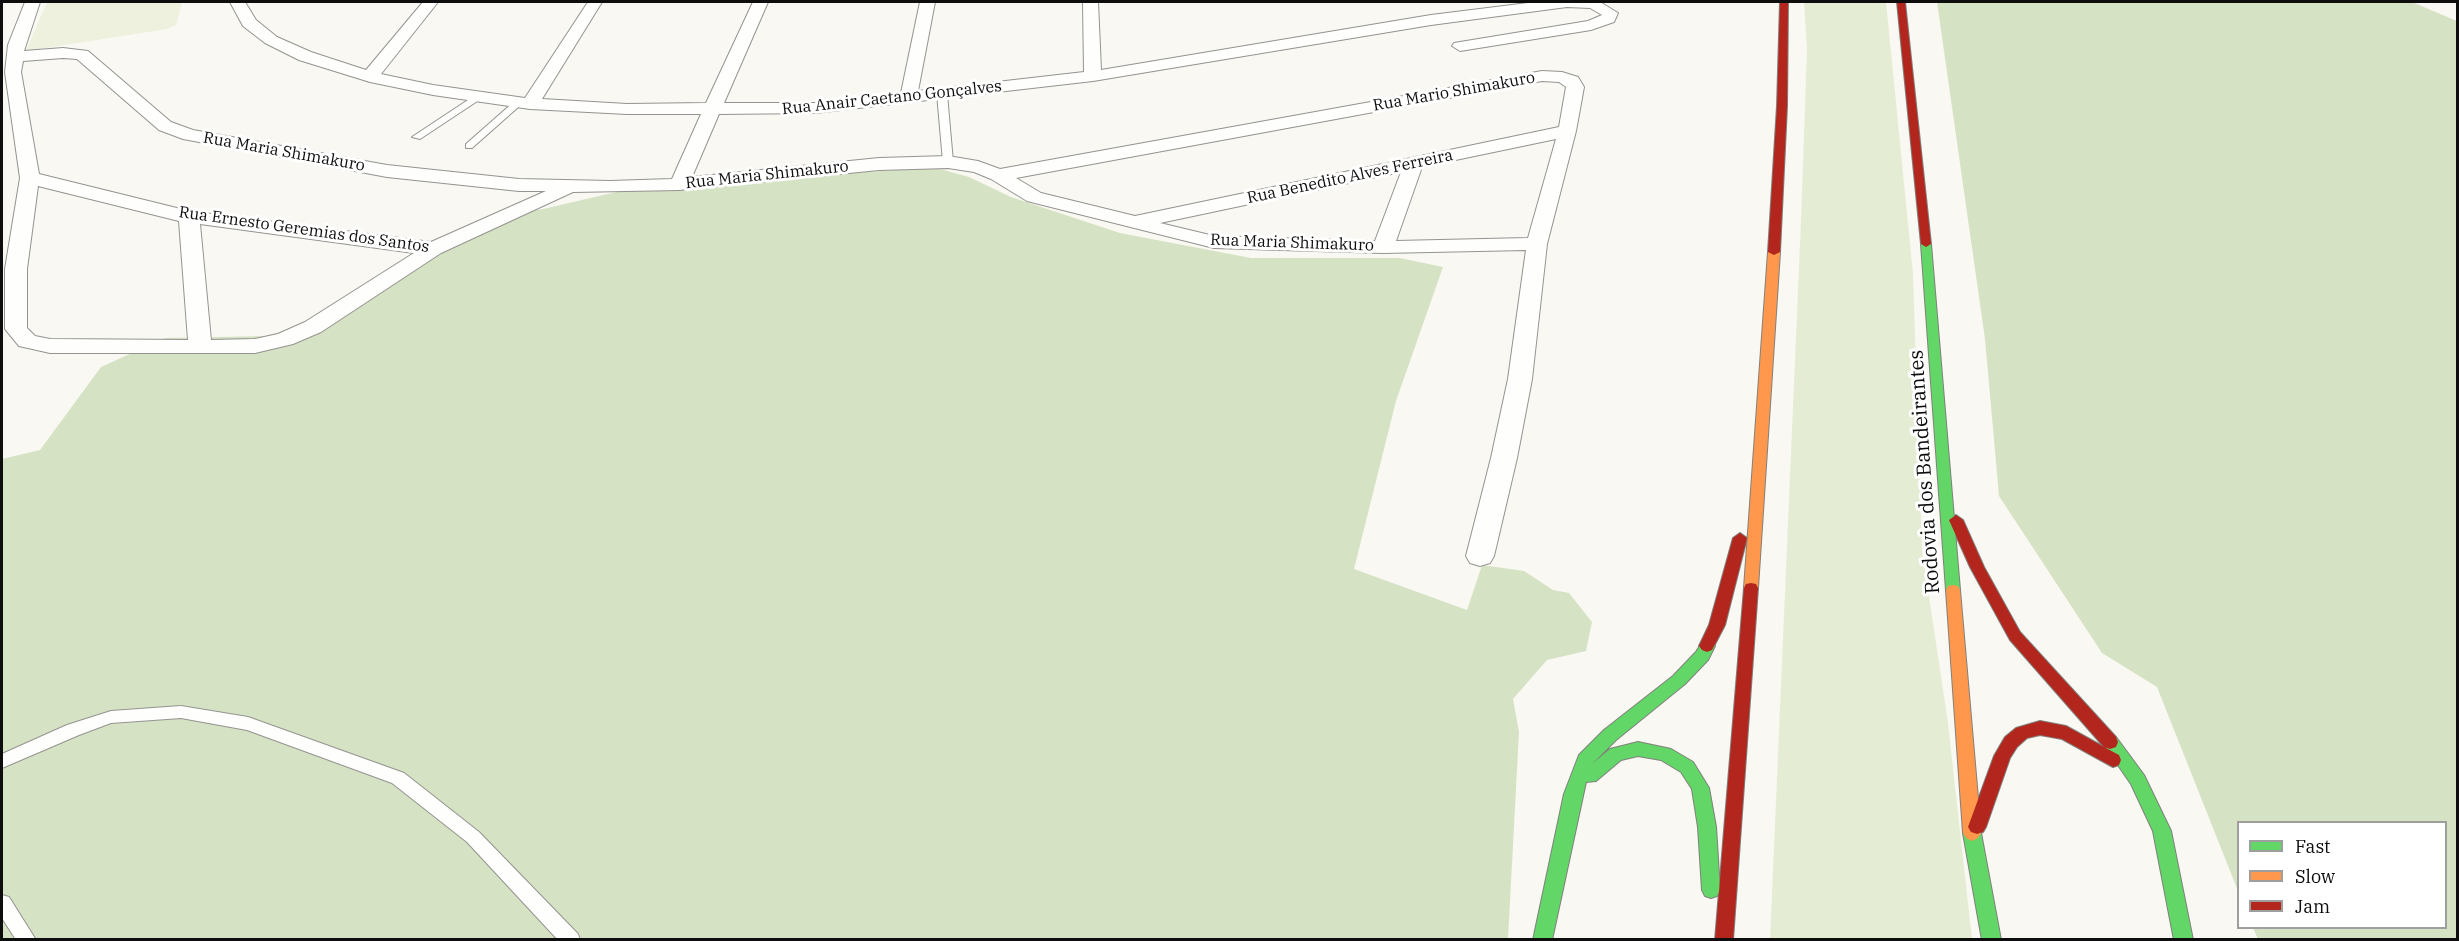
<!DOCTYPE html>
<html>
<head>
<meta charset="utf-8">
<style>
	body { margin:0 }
	#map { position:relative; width:2459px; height:941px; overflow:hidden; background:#faf8f2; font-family:"IBM Plex Serif",serif }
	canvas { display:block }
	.frame { position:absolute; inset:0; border:3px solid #0d0d0d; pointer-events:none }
	.legend { position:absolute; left:2237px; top:821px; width:210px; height:108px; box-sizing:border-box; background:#fff; border:2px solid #9e9e9e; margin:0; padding:8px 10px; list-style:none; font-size:18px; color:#0d0d0d }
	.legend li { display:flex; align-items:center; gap:12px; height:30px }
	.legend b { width:30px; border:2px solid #9e9e9e }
</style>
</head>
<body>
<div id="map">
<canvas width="2459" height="941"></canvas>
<div class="frame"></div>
<ul class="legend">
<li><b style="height:8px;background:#63d668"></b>Fast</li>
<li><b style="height:8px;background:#ff974d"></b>Slow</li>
<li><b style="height:8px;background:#b3261e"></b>Jam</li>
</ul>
</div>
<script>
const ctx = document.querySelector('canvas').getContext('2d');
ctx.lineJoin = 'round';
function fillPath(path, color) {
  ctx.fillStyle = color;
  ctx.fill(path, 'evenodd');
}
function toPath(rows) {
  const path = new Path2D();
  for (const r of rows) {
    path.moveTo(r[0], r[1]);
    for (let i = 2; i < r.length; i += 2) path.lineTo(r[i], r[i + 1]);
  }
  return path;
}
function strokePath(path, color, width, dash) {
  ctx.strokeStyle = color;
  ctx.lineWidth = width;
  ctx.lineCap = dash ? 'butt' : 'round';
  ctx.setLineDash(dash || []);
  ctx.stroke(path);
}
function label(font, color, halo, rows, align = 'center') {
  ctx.font = font + ' "IBM Plex Serif",serif';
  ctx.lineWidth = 6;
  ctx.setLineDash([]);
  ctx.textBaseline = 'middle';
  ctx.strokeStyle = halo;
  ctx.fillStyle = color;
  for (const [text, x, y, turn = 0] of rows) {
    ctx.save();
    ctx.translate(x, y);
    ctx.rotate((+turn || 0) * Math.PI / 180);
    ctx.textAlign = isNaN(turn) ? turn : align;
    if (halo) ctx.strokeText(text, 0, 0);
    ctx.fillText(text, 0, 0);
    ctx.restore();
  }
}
fillPath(toPath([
	[1804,2,1886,2,1913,274,1922,550,1948,723,1972,939,1770,940,1801,221,1807,48]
]), '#e4edd4');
fillPath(toPath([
	[1937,2,2412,2,2457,21,2457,939,2258,939,2253,928,2446,928,2446,822,2238,822,2238,891,2157,687,2102,653,1999,496,1985,339],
	[933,167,969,177,1011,197,1120,233,1251,258,1400,258,1443,267,1396,401,1354,569,1467,610,1482,565,1524,571,1553,590,1569,593,1592,622,1586,651,1547,660,1513,699,1519,732,1508,939,2,939,2,459,40,450,101,367,165,338,266,336,305,325,490,217,543,209,625,190]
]), '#d5e3c4');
fillPath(toPath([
	[47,2,182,2,176,25,167,29,26,51]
]), '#edf1de');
const lane = toPath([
	[942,91,947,94,953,162,948,165,943,162,937,94,942,91],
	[477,94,485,96,420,139,412,137,477,94],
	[516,100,524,102,472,148,466,148,466,144,516,100],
	[181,706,248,717,404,773,479,832,578,934,580,940,558,940,467,842,392,783,247,730,181,718,111,723,79,735,2,768,2,754,67,725,111,711,181,706],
	[2,895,9,897,36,940,16,940,2,918,2,895]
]);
const street = toPath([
	[25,2,40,2,24,51,63,48,88,51,171,122,193,130,387,165,519,179,610,181,672,179,701,114,627,114,530,109,433,95,370,82,299,60,265,43,243,26,230,2,245,2,256,20,277,37,311,52,366,70,423,2,438,2,381,74,433,85,525,98,588,2,602,2,542,99,627,104,706,103,753,2,768,2,724,103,815,103,901,93,920,2,935,2,918,91,1084,72,1083,2,1098,2,1101,70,1431,15,1536,2,1600,2,1618,13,1614,22,1591,30,1460,51,1452,46,1454,43,1588,21,1602,15,1590,8,1567,7,1431,25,1093,81,815,113,719,114,692,177,879,158,948,156,978,161,1000,169,1542,71,1562,72,1578,77,1584,87,1576,131,1547,244,1532,379,1517,458,1494,556,1490,563,1480,566,1470,563,1466,556,1491,458,1508,379,1526,250,1383,253,1214,248,1027,201,991,179,974,172,948,168,879,170,679,190,573,192,441,253,321,332,293,344,255,353,50,353,19,346,5,329,5,269,20,178,5,72,8,45,25,2],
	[63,58,77,59,159,130,183,139,387,177,519,191,546,191,431,242,189,211,39,174,21,72,23,61,63,58],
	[1542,81,1559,82,1566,87,1559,127,1135,216,1041,193,1016,178,1542,81],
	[1556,139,1528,238,1396,241,1422,167,1556,139],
	[1401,172,1375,241,1214,236,1160,223,1401,172],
	[38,186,179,221,188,340,50,339,35,336,27,328,27,269,38,186],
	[200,224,414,253,305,322,278,334,255,339,211,340,200,224]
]);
const fast = toPath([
	[1926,241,1931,244,1960,590,1958,594,1953,595,1948,594,1946,590,1921,244,1926,241],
	[1707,640,1712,642,1715,646,1708,660,1685,684,1616,740,1592,764,1610,749,1638,742,1671,749,1693,762,1709,788,1716,827,1720,890,1717,896,1711,898,1705,896,1702,890,1698,827,1692,789,1681,772,1661,760,1638,756,1621,760,1596,781,1586,782,1552,940,1533,940,1564,794,1579,755,1604,730,1673,676,1696,652,1702,642,1707,640],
	[2110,735,2116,737,2144,775,2171,831,2193,940,2174,940,2153,831,2131,784,2102,742,2104,737,2110,735],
	[1972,825,1978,828,1981,833,2001,940,1982,940,1963,833,1966,828,1972,825]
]);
const slow = toPath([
	[1774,249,1780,252,1758,588,1756,592,1751,593,1746,592,1744,588,1768,252,1774,249],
	[1953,585,1958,586,1960,590,1981,833,1978,838,1972,841,1966,838,1963,833,1946,590,1948,586,1953,585]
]);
const jam = toPath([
	[1780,2,1788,2,1787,106,1780,252,1774,255,1768,252,1777,106,1780,2],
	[1897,2,1905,2,1931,244,1926,247,1921,244,1897,2],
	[1956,515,1963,520,1984,567,2020,632,2116,737,2118,742,2116,747,2110,749,2104,747,2119,755,2121,760,2119,765,2113,767,2062,739,2040,735,2027,738,2017,747,2010,758,1986,827,1983,832,1977,834,1971,832,1968,827,1994,756,2005,737,2016,728,2040,721,2066,726,2104,747,2010,640,1970,567,1949,520,1956,515],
	[1740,533,1747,538,1725,625,1712,650,1707,652,1702,650,1699,646,1709,625,1733,538,1740,533],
	[1751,583,1756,584,1758,588,1733,940,1715,940,1744,588,1746,584,1751,583]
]);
strokePath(lane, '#949390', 2);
strokePath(street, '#949390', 2);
strokePath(fast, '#81807d', 2);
strokePath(slow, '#81807d', 2);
strokePath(jam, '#81807d', 2);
fillPath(lane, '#fefefd');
fillPath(street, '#fefefd');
fillPath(fast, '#63d668');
fillPath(slow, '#ff974d');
fillPath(jam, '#b3261e');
label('16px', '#0d0d0d', '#fff', [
	["Rua Mario Shimakuro",1454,92,-10],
	["Rua Anair Caetano Gonçalves",892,98,-6],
	["Rua Maria Shimakuro",284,152,10],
	["Rua Maria Shimakuro",767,175,-6],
	["Rua Benedito Alves Ferreira",1350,177,-12],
	["Rua Ernesto Geremias dos Santos",304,230,8],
	["Rua Maria Shimakuro",1292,243,2]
]);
label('20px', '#0d0d0d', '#fff', [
	["Rodovia dos Bandeirantes",1925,472,-94]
]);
</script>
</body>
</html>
